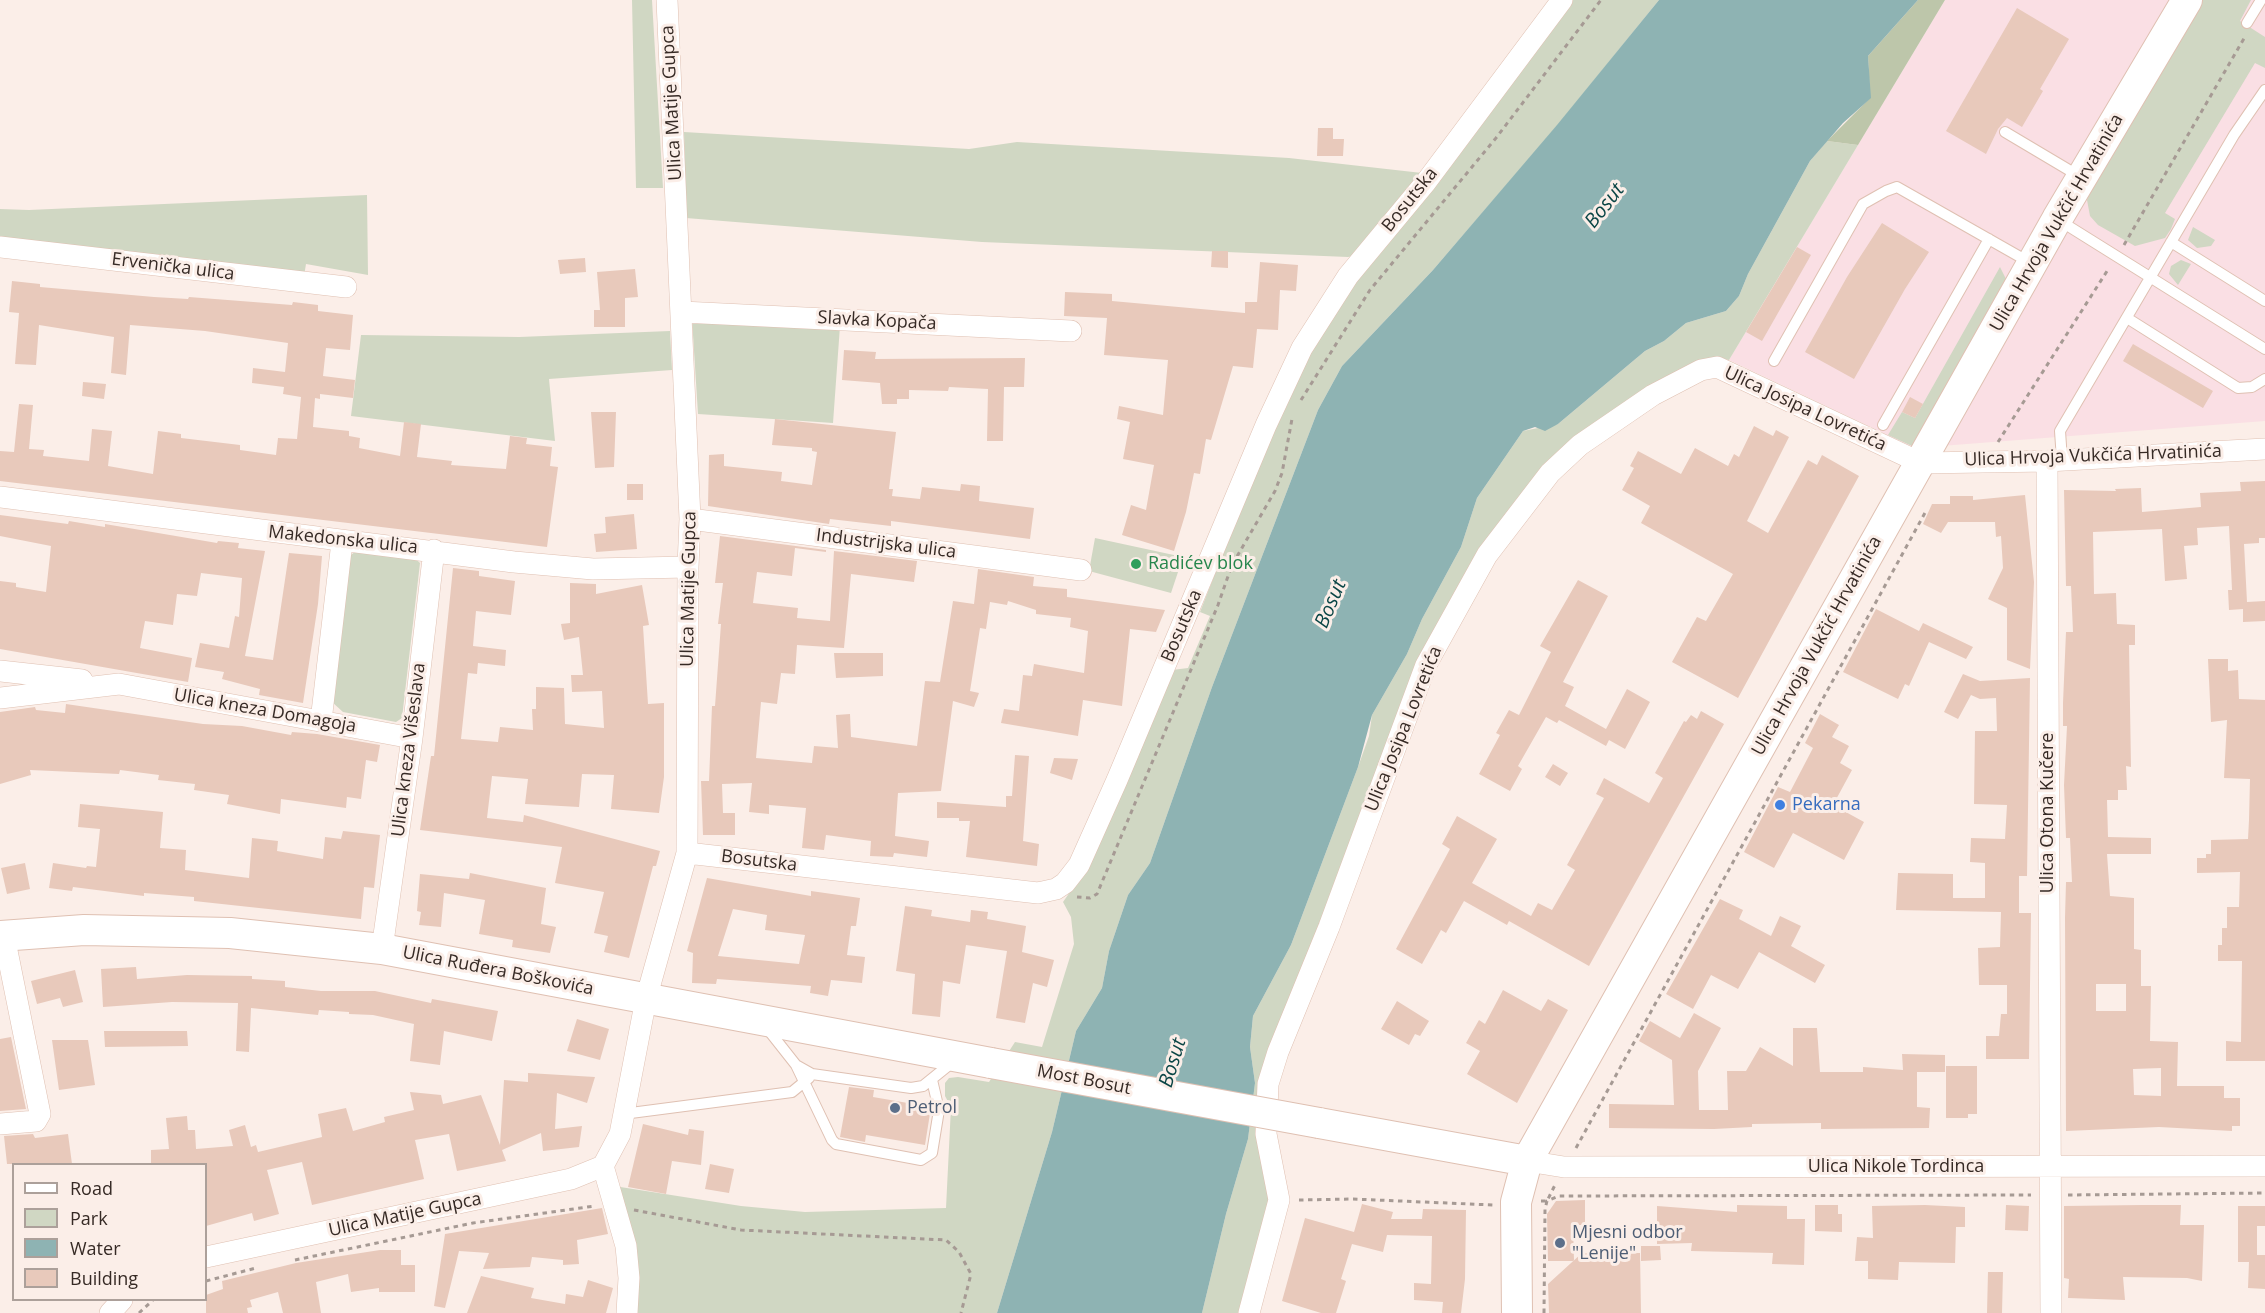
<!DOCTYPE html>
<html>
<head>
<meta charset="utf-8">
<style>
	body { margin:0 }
	#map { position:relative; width:2265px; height:1313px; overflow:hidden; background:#fbeee8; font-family:"Open Sans",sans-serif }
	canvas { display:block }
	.legend { position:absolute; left:12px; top:1163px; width:195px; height:138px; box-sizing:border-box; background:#fbeee8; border:2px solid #aca09a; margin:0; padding:8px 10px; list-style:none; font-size:18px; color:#362a25 }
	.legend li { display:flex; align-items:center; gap:12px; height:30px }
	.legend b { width:30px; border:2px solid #aca09a }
</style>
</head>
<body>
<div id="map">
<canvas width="2265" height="1313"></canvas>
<ul class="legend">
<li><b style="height:8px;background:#fff"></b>Road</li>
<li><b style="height:16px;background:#d0d7c3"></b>Park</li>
<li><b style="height:16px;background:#8eb3b3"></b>Water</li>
<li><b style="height:16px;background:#e8c9bb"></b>Building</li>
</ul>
</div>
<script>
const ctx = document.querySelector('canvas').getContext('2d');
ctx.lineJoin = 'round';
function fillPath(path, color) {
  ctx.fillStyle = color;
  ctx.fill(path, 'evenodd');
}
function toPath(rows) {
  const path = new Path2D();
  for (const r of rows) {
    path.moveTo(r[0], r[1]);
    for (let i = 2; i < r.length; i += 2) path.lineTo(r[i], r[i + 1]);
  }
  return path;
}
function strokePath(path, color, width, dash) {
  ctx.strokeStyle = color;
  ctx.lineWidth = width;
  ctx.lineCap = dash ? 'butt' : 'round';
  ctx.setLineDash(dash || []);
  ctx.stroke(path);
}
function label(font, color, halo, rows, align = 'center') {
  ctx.font = font + ' "Open Sans",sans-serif';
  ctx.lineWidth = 6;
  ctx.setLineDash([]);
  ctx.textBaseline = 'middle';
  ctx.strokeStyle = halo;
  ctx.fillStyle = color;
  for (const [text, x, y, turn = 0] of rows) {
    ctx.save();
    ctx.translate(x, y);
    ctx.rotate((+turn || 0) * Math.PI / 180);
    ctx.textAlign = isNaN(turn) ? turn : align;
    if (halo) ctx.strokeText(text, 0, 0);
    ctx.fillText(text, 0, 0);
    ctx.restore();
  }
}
fillPath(toPath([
	[1945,0,2265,0,2265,421,1915,448,1729,360]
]), '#fadfe4');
fillPath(toPath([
	[632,0,652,0,663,188,636,188],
	[1567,0,1659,0,1557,126,1433,270,1342,366,1318,410,1212,687,1150,863,1128,895,1109,951,1102,988,1076,1031,1052,1132,997,1313,633,1313,614,1186,741,1206,805,1212,946,1208,951,1107,945,1096,945,1083,949,1078,958,1077,989,1082,1015,1042,1042,1047,1074,944,1071,917,1063,902,1086,869,1172,670,1188,668,1210,616,1200,612,1242,505,1288,397,1325,324],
	[2197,0,2251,0,2240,21,2265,37,2265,68,2255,63,2165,213,2175,219,2171,229,2165,238,2135,246,2098,225,2090,216,2087,200,2090,189],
	[684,132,969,149,1017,142,1289,158,1422,173,1359,255,1348,257,982,242,686,218],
	[1827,141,1858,145,1729,360,1714,358,1653,387,1488,544,1268,1053,1272,1195,1240,1313,1202,1313,1226,1214,1248,1139,1255,1083,1250,1047,1253,1016,1291,945,1358,767,1369,736,1372,715,1407,654,1422,619,1461,547,1477,498,1523,431,1558,424,1645,351,1664,341,1686,323,1726,311,1739,296,1748,274,1810,161],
	[367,195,368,275,306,264,304,276,0,239,0,209,29,210],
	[2193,227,2215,240,2211,246,2197,248,2188,240],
	[2181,260,2191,264,2178,285,2169,274,2171,266],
	[2000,267,2006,279,1912,446,1888,435,1902,412,1915,418],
	[692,319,840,326,833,423,698,414],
	[670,331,672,370,549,379,555,441,351,416,361,335,519,337],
	[1095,538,1183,557,1171,593,1089,571],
	[355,552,414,557,420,563,402,718,396,722,343,712,332,702,348,557]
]), '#d0d7c3');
fillPath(toPath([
	[1918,0,1945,0,1858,145,1827,141,1870,98,1868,56]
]), '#bdc6aa');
fillPath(toPath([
	[1659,0,1918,0,1868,56,1871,98,1843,123,1810,161,1748,274,1739,296,1726,311,1686,323,1664,341,1645,351,1558,424,1545,431,1535,427,1523,431,1477,498,1461,547,1422,619,1407,654,1372,715,1358,767,1291,945,1253,1016,1250,1047,1255,1083,1248,1139,1226,1214,1202,1313,997,1313,1052,1132,1076,1031,1102,988,1109,951,1128,895,1150,863,1212,687,1318,410,1342,366,1433,270,1557,125]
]), '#8eb3b3');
fillPath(toPath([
	[2017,8,2069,39,2040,89,2043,91,2022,127,2007,118,1998,129,1986,154,1946,131],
	[1318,128,1333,128,1333,139,1344,139,1343,156,1317,156],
	[1882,223,1929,252,1905,289,1854,379,1805,352,1847,277],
	[1797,247,1811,255,1762,341,1746,332],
	[1212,251,1228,251,1228,268,1211,267],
	[585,258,586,272,560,274,558,260],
	[1260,262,1298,265,1296,291,1280,290,1278,330,1257,329,1253,368,1233,366,1211,440,1206,439,1200,474,1194,473,1186,512,1174,551,1122,535,1131,505,1146,510,1154,465,1123,459,1130,422,1117,419,1119,406,1163,415,1168,360,1104,355,1107,318,1064,316,1065,292,1112,294,1112,301,1245,313,1245,302,1257,302],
	[635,269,638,297,625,298,625,327,594,327,594,310,600,310,597,272],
	[12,281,40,284,40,287,154,297,188,299,189,297,292,305,293,302,318,305,318,311,353,315,350,350,326,348,323,376,355,380,353,398,320,394,320,399,315,398,313,427,349,431,349,436,360,438,359,448,400,456,404,422,421,424,417,457,452,461,451,465,506,469,510,436,527,438,526,444,552,447,550,466,558,467,547,547,0,481,0,451,14,452,19,404,33,405,29,449,44,450,43,456,89,461,92,429,112,431,108,466,153,474,158,431,181,434,181,438,240,445,240,450,276,455,278,438,297,439,301,397,283,394,284,387,252,383,253,368,285,372,288,343,205,331,130,325,126,375,111,373,114,337,39,325,36,365,15,364,19,313,9,312],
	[2133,344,2213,391,2203,408,2123,361],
	[844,350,876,352,875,359,1025,358,1024,387,1004,387,1003,441,987,441,988,389,949,387,948,391,909,390,909,399,897,399,897,404,882,404,880,383,842,380],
	[83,382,106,384,104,399,82,396],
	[1910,397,1923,404,1915,418,1902,412],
	[591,412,616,412,614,467,595,468],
	[775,419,896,432,889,489,893,489,892,496,920,499,922,487,960,491,961,484,980,486,979,501,1034,508,1030,539,891,521,891,526,830,519,829,524,708,506,709,455,724,454,724,466,782,472,781,481,812,485,817,452,812,451,812,448,772,445],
	[1754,426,1773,436,1776,430,1789,437,1747,521,1768,533,1808,460,1817,465,1822,455,1859,476,1738,698,1672,662,1697,617,1706,621,1733,574,1641,523,1650,506,1622,490,1634,468,1630,466,1638,451,1681,474,1695,448,1728,466,1734,454,1739,457],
	[2265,481,2265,538,2259,538,2259,543,2244,544,2247,602,2265,601,2265,621,2243,622,2243,609,2229,610,2228,590,2232,590,2229,526,2197,528,2198,545,2184,546,2187,579,2165,581,2162,529,2093,532,2094,594,2116,593,2117,624,2135,625,2135,645,2129,645,2131,767,2126,766,2127,790,2118,790,2118,800,2107,800,2108,837,2151,838,2151,854,2107,854,2110,896,2134,898,2134,949,2141,950,2141,986,2151,986,2150,1041,2178,1042,2177,1086,2224,1086,2224,1098,2240,1098,2240,1126,2232,1126,2232,1131,2159,1127,2066,1131,2065,918,2066,882,2072,882,2070,838,2066,838,2064,785,2067,726,2063,726,2063,703,2066,632,2073,632,2071,586,2066,586,2064,490,2116,491,2115,489,2141,488,2142,512,2201,507,2200,493,2241,491,2240,482],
	[2096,984,2126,984,2126,1011,2096,1011],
	[2161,1068,2161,1096,2134,1095,2133,1069],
	[627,484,643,484,643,500,627,500],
	[2025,495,2034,582,2030,669,2007,660,2007,608,1988,599,2003,568,2001,536,1996,537,1995,522,1948,522,1941,533,1923,524,1932,504,1950,504,1950,496,1973,496,1973,500],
	[634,514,637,549,596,552,594,534,606,533,605,517],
	[0,515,68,524,69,521,105,527,105,524,217,543,218,541,239,543,238,548,265,551,245,656,273,660,289,553,322,556,318,604,303,703,259,695,260,689,222,679,224,672,195,667,200,643,229,648,235,616,239,617,242,578,201,573,197,596,177,594,173,625,145,621,140,648,192,658,188,682,0,649,0,581,16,583,16,587,46,592,51,546,0,536],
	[720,536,826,550,826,552,795,548,792,576,757,572,753,603,798,608,797,618,830,621,834,551,917,561,914,582,851,574,844,648,797,645,795,674,781,673,777,704,761,702,756,758,812,763,814,746,838,748,836,715,850,714,851,737,917,746,925,681,940,682,953,601,974,604,978,569,1034,577,1033,586,1067,589,1067,597,1165,610,1156,632,1130,629,1122,706,1083,700,1078,736,1001,723,1004,709,1019,711,1023,675,1032,676,1034,664,1084,673,1088,631,1070,627,1071,618,1036,614,1036,610,1008,601,1007,605,990,602,986,629,980,628,970,691,979,693,974,707,953,701,941,791,898,793,895,836,929,841,927,857,894,853,893,857,870,856,871,841,826,835,824,850,802,848,806,808,769,805,769,814,749,812,752,783,722,784,723,813,735,813,735,835,703,835,701,781,709,781,712,706,715,706,721,624,718,624,723,583,715,583],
	[453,568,479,571,479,576,515,581,511,615,476,611,473,646,506,650,505,666,478,663,477,674,468,673,461,739,498,742,500,727,533,730,532,709,536,709,536,687,564,688,565,724,604,728,602,691,572,692,571,675,583,675,579,637,564,640,561,624,570,623,570,583,596,584,596,594,642,585,649,625,643,626,648,704,664,703,664,777,659,813,611,809,614,775,582,774,579,807,525,804,528,779,492,776,487,818,523,822,524,815,660,851,656,866,653,866,629,958,604,952,608,936,594,933,604,892,555,883,562,847,420,830,431,756,434,756],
	[1578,580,1608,596,1563,682,1574,687,1565,706,1606,729,1627,689,1650,702,1625,749,1609,740,1606,746,1559,720,1557,723,1546,717,1518,766,1522,769,1510,791,1479,774,1500,735,1496,733,1509,710,1519,715,1551,652,1540,646],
	[1876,609,1919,631,1923,623,1973,647,1966,659,1929,642,1909,686,1905,684,1898,699,1843,672],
	[834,653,883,653,883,676,836,678],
	[2208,659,2228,659,2228,671,2238,670,2239,699,2265,700,2265,1061,2226,1061,2226,1041,2241,1042,2242,961,2218,961,2218,945,2222,945,2222,928,2227,928,2227,907,2239,907,2240,872,2197,873,2197,858,2206,858,2206,854,2211,854,2211,840,2248,839,2249,820,2250,779,2224,778,2227,720,2211,722],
	[1963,674,1980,681,2030,678,2027,876,2019,876,2019,913,2031,913,2029,1059,1986,1059,1986,1036,1999,1036,2001,1014,2007,1014,2007,985,1979,985,1978,948,2000,947,2001,912,1896,910,1898,873,1953,874,1953,898,1985,898,1985,863,1970,862,1971,838,2005,839,2007,805,1974,804,1975,731,1997,731,1996,698,1980,699,1971,695,1958,719,1944,712],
	[66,704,203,724,242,726,291,735,292,732,317,734,380,745,377,762,366,760,361,799,347,797,346,808,281,799,280,814,227,804,229,795,194,790,195,784,158,780,159,775,120,770,119,774,30,770,31,775,0,784,0,712,35,707,36,710,65,713],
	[1701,711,1724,724,1589,966,1509,921,1507,925,1464,901,1446,933,1441,930,1422,964,1396,949,1450,849,1442,844,1457,816,1497,839,1472,883,1531,916,1538,903,1552,910,1575,870,1567,865,1604,798,1596,794,1604,778,1649,803,1663,778,1655,773,1684,721,1686,722,1691,715,1697,719],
	[1820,714,1839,725,1832,737,1849,746,1840,763,1852,770,1833,805,1864,822,1844,860,1793,833,1774,868,1744,852,1778,787,1790,792,1813,748,1805,743],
	[1015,755,1029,756,1023,841,1039,844,1037,866,966,857,970,821,959,821,959,818,937,818,937,802,1006,807,1006,796,1012,796],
	[1054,758,1078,759,1072,780,1050,773],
	[1553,764,1568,773,1560,786,1545,777],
	[80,804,163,812,160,848,186,850,185,870,249,878,252,838,278,841,277,851,323,859,325,837,341,839,343,831,380,835,374,888,364,887,361,919,194,901,194,897,144,893,144,896,73,887,72,891,49,888,53,863,86,868,87,866,96,867,100,829,78,827],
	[25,863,30,889,7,894,1,868],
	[470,873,546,888,541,924,556,927,550,953,512,947,513,940,479,934,485,900,444,893,441,927,419,925,421,912,417,911,420,874,469,879],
	[707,878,811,896,811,891,860,898,856,926,851,926,847,955,865,957,862,983,831,980,828,996,810,993,811,986,717,979,716,984,692,983,693,953,687,951],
	[733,909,767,915,765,930,805,935,799,964,718,956],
	[1720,899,1743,910,1739,919,1771,936,1780,916,1801,926,1791,946,1825,965,1815,983,1759,952,1738,989,1711,975,1693,1009,1666,994],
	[905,906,932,910,931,916,970,922,971,910,988,912,987,919,1026,926,1022,952,1054,960,1047,987,1033,983,1025,1023,996,1018,1007,951,966,945,960,984,943,981,940,1017,912,1014,915,974,896,971],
	[136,967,137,979,187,975,252,976,252,979,285,981,285,987,321,991,375,991,431,1003,432,999,498,1011,492,1041,444,1031,440,1065,410,1061,414,1024,373,1015,349,1014,349,1012,319,1010,318,1015,251,1008,249,1052,236,1051,238,1003,172,1002,103,1007,101,969],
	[75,970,83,1002,63,1007,60,998,37,1004,31,981],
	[1503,990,1541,1011,1548,999,1568,1010,1517,1103,1467,1074,1480,1051,1466,1043,1479,1020,1485,1024],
	[1397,1001,1429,1021,1420,1036,1415,1034,1409,1045,1381,1029],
	[1694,1013,1721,1028,1698,1071,1699,1110,1728,1110,1727,1071,1746,1071,1760,1047,1793,1066,1793,1028,1817,1028,1820,1072,1863,1072,1863,1067,1903,1070,1902,1054,1945,1055,1945,1072,1917,1072,1917,1107,1930,1108,1929,1128,1821,1129,1821,1123,1752,1124,1752,1127,1714,1129,1609,1128,1609,1104,1674,1105,1672,1060,1639,1041,1650,1021,1680,1038],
	[577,1019,609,1029,600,1060,567,1051],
	[104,1031,187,1031,188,1046,105,1047],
	[11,1037,26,1109,0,1111,0,1039],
	[52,1040,88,1040,95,1085,59,1090],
	[1946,1066,1977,1066,1977,1114,1968,1114,1968,1118,1946,1118],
	[528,1073,595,1077,587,1103,557,1093,555,1129,582,1126,579,1147,543,1151,541,1133,502,1150,506,1161,457,1171,449,1134,415,1140,424,1179,312,1205,302,1162,267,1170,279,1214,254,1221,252,1213,206,1226,206,1164,151,1164,151,1150,169,1149,166,1118,187,1116,188,1130,195,1130,196,1149,233,1146,229,1130,245,1125,251,1147,256,1145,258,1152,322,1137,318,1114,346,1108,353,1131,385,1122,384,1117,414,1110,410,1092,441,1095,443,1104,481,1095,500,1145,504,1080,528,1082],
	[849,1087,874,1090,873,1097,931,1107,925,1145,866,1135,865,1142,840,1137],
	[643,1124,688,1135,689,1129,704,1131,701,1165,672,1161,666,1194,628,1187],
	[68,1134,72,1164,7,1164,4,1136,33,1134,35,1138],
	[710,1164,734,1169,729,1193,705,1189],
	[1585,1200,1585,1225,1573,1225,1574,1261,1548,1261,1547,1214,1556,1201],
	[1362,1204,1393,1212,1391,1219,1422,1219,1423,1209,1466,1210,1465,1279,1461,1313,1442,1313,1443,1302,1414,1300,1414,1283,1431,1284,1432,1236,1387,1235,1383,1252,1352,1244,1341,1279,1346,1281,1336,1313,1321,1313,1282,1301,1305,1218,1354,1232],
	[1737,1205,1787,1206,1787,1219,1805,1219,1804,1265,1772,1264,1773,1253,1691,1251,1692,1243,1657,1244,1657,1206,1737,1212],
	[1815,1205,1838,1205,1838,1214,1842,1214,1842,1232,1815,1231],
	[1925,1205,1965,1207,1965,1227,1956,1227,1955,1263,1899,1262,1898,1280,1868,1279,1868,1261,1855,1261,1857,1237,1873,1238,1872,1206],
	[2006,1205,2029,1206,2028,1231,2005,1230],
	[2142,1205,2181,1205,2180,1225,2204,1225,2202,1281,2187,1278,2123,1277,2125,1300,2068,1298,2069,1279,2064,1278,2064,1206],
	[2238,1206,2265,1206,2265,1226,2257,1226,2257,1255,2265,1255,2265,1289,2248,1288,2249,1262,2238,1262],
	[602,1208,608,1234,577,1240,579,1264,563,1265,563,1260,532,1257,530,1267,483,1269,489,1253,459,1251,445,1308,434,1306,445,1234],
	[1641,1246,1660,1246,1661,1260,1641,1261],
	[380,1250,401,1250,401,1265,415,1265,415,1292,379,1292,379,1288,351,1292,348,1274,316,1282,321,1313,283,1313,278,1292,250,1300,252,1307,247,1308,248,1313,206,1313,206,1295,223,1289,222,1281,296,1263],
	[1582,1253,1640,1253,1641,1313,1549,1313,1548,1284],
	[1988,1272,2003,1272,2002,1313,1987,1313],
	[481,1276,534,1288,531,1298,565,1304,566,1294,583,1297,588,1280,613,1288,606,1313,467,1313]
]), '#e8c9bb');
const lane = toPath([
	[2247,23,2261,0],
	[2005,132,2079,176],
	[2057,219,2265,349],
	[2171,242,2265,301],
	[2127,318,2238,388,2252,387,2265,379],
	[1774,361,1863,204,1886,191,1897,187,2029,262],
	[1883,425,1989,239],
	[2062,460,2060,431,2234,135,2265,90],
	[766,1027,796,1065,812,1074,911,1088,923,1086,954,1061],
	[796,1065,832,1140,836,1144,921,1160,932,1153,939,1110,932,1080],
	[623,1114,792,1092,809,1078]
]);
const street = toPath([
	[0,247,346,287],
	[682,312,1071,331],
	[2047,461,2051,1313],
	[0,497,514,562,593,569,688,567],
	[690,519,1081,570],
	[0,671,82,680],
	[0,698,119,684,412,738],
	[321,721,342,542],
	[687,853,1038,893,1056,889,1065,883,1079,865,1117,780,1266,425,1302,348,1348,276,1426,182,1562,0],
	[382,949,412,738,434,550],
	[0,1124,36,1121,40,1114,4,936],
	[1527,1161,1564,1167,2265,1166],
	[603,1166,626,1246,629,1278,627,1313],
	[206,1257,571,1179,603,1166,620,1134,646,999,687,853,688,567,690,519,667,0],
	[110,1313,122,1300],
	[1249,1313,1279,1200,1266,1134,1268,1084,1278,1052,1329,927,1426,665,1487,555,1550,473,1580,445,1653,395,1701,370,1717,367,1921,463,2047,461,2265,449]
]);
const secondary = toPath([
	[0,936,84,930,230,933,382,949,991,1063],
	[1319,1123,1527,1161],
	[1517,1313,1516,1202,1527,1161,2057,219,2187,0]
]);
strokePath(lane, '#dfc0b2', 12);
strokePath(street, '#dfc0b2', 22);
strokePath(secondary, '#dfc0b2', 32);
strokePath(toPath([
	[2124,245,2246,35],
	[1301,400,1370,290,1496,138,1601,0],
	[1998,442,2109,268],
	[1077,897,1090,898,1097,894,1218,605,1232,565,1275,491,1282,473,1292,419],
	[1576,1148,1926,511],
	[2068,1195,2265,1193],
	[1299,1200,1353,1199,1493,1205],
	[1541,1201,1547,1201,1555,1185],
	[634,1210,741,1230,946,1240,959,1252,971,1274,961,1313],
	[295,1260,473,1223,595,1206],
	[206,1281,256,1268],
	[139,1313,153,1300],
	[1544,1313,1545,1209,1547,1201,1559,1196,2031,1195]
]), '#a69a94', 3, [4.5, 4.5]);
strokePath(lane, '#fff', 10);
strokePath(street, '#fff', 21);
strokePath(secondary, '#fff', 30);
const secondaryBridge = toPath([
	[991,1063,1319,1123]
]);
strokePath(secondaryBridge, '#dfc0b2', 32, []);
strokePath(secondaryBridge, '#fff', 30);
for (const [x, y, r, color] of [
	[1136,564,6,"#2e9e5b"],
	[1780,805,6,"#3f7fe0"],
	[895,1108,6,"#5c6f8a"],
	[1560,1243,6,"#5c6f8a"]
]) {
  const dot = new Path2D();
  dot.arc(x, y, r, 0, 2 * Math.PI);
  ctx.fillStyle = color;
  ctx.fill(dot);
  strokePath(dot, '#fbeee8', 2);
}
label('18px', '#362a25', '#fbeee8', [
	["Ulica Matije Gupca",672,103,-93],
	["Bosutska",1410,200,-51],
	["Ulica Hrvoja Vukčić Hrvatinića",2057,223,-60],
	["Ervenička ulica",173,267,7],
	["Slavka Kopača",877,321,3],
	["Ulica Josipa Lovretića",1805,409,25],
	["Ulica Hrvoja Vukčića Hrvatinića",2093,456,-2],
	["Makedonska ulica",343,540,6],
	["Industrijska ulica",886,544,7],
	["Ulica Matije Gupca",689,589,-89],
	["Bosutska",1182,626,-67],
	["Ulica Hrvoja Vukčić Hrvatinića",1817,646,-61],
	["Ulica kneza Domagoja",265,711,10],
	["Ulica Josipa Lovretića",1404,729,-68],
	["Ulica kneza Višeslava",409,750,-83],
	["Ulica Otona Kučere",2048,813,-90],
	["Bosutska",759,861,7],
	["Ulica Ruđera Boškovića",498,971,11],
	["Most Bosut",1084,1080,11],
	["Ulica Nikole Tordinca",1896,1167],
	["Ulica Matije Gupca",405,1215,-12]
]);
label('18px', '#27864d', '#fbeee8', [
	["Radićev blok",1148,564]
], 'left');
label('18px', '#366cbe', '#fbeee8', [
	["Pekarna",1792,805]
], 'left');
label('18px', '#4e5e75', '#fbeee8', [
	["Petrol",907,1108],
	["Mjesni odbor",1572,1233],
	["\"Lenije\"",1572,1254]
], 'left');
label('italic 20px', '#0b4646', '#fbeee8', [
	["Bosut",1605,206,-52],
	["Bosut",1331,604,-67],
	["Bosut",1173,1063,-73]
]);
</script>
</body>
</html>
